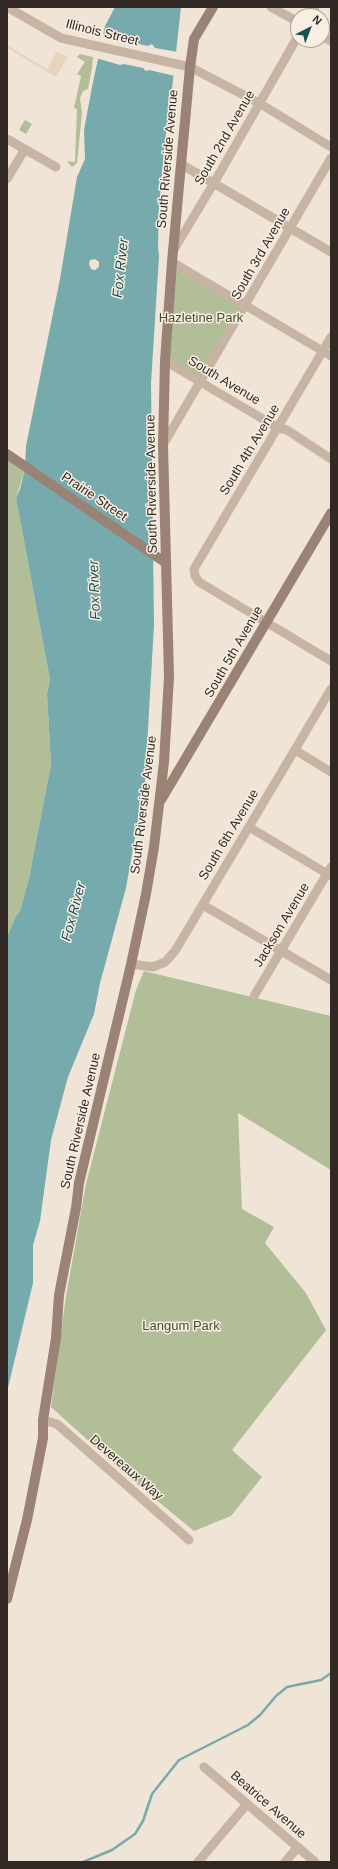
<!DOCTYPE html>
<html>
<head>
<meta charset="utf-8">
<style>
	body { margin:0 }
	#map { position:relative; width:338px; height:1869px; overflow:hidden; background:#f0e4d6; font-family:Helvetica,sans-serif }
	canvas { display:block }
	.frame { position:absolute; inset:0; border:8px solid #322925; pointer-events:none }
	.north { position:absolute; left:290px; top:8px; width:40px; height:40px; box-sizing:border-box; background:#f8eee2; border:1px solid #a99f96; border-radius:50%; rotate:42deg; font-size:11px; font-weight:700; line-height:16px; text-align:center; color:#322925 }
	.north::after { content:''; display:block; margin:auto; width:14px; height:18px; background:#1c4f52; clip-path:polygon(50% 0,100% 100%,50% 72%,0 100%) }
</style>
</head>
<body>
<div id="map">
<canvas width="338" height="1869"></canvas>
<div class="frame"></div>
<div class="north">N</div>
</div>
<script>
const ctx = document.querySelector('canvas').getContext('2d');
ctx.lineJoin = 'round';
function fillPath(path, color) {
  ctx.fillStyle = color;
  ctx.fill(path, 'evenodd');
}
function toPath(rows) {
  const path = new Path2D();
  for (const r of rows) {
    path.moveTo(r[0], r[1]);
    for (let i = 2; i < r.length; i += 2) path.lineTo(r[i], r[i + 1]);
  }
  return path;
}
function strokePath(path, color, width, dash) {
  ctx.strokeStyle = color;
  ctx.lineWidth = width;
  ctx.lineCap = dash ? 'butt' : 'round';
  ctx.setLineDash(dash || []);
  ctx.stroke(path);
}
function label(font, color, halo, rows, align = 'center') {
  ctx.font = font + ' Helvetica,sans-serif';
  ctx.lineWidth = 3;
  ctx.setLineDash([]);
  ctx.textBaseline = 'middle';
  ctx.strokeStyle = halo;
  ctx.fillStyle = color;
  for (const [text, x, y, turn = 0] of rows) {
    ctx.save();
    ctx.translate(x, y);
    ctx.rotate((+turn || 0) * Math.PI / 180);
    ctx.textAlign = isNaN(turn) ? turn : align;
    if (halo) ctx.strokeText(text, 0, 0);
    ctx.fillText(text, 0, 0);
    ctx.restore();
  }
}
fillPath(toPath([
	[80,54,93,57,92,68,88,89,83,91,80,98,82,113,77,163,72,167,67,161,75,162,77,109,74,108,81,76,77,74,85,62,77,57],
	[25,120,32,124,26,134,19,130],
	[174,266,244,306,200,379,166,359],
	[7,456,25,469,16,498,50,680,47,694,51,764,29,878,20,911,15,918,7,937],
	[144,971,331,1016,331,1170,238,1113,242,1209,274,1227,265,1243,306,1293,326,1330,232,1450,262,1477,231,1516,194,1531,131,1479,51,1407,66,1296,86,1184,136,990]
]), '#b1be97');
fillPath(toPath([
	[7,45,47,69,57,51,68,57,56,77,7,48]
]), '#e8d5bd');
fillPath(toPath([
	[115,7,181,7,170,107,166,133,159,207,158,246,159,256,151,383,154,625,145,781,126,888,100,983,94,1014,68,1077,51,1140,40,1221,33,1245,33,1283,7,1392,7,937,15,918,20,911,29,878,51,764,47,694,50,680,16,498,20,489,25,469,26,446,60,279,77,177,85,159,84,130,92,87,105,26],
	[95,259,99,262,99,267,95,270,91,269,89,264,90,260]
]), '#76aaac');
fillPath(toPath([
	[101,35,123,40,127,38,130,42,148,46,152,44,155,48,178,52,175,76,149,70,146,71,143,68,124,64,120,65,96,58]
]), '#f0e4d6');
strokePath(toPath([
	[83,1862,112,1850,135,1834,143,1821,152,1794,179,1760,248,1725,260,1715,276,1696,287,1687,321,1680,331,1673]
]), '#76aaac', 2.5);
strokePath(toPath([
	[7,7,61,38,190,67,259,103,331,147],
	[271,7,298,22],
	[310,16,315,7],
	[322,36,331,41],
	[7,139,56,167],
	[181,164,331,252],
	[7,179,25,149],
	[173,251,214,183,298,36],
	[172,262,331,356],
	[331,337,194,569,195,576,199,582,331,661],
	[165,361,278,428,287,430,331,459],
	[163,445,331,158],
	[295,750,331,772],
	[249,827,331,876],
	[203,905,331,980],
	[131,964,153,967,165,962,175,951,331,689],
	[254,996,331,867],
	[43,1420,57,1424,189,1540],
	[204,1767,315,1862],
	[198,1862,247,1804],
	[285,1862,298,1847]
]), '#c7b4a3', 9);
strokePath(toPath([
	[7,454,166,563],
	[161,800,331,513],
	[7,1599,27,1520,43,1438,43,1420,56,1338,59,1295,76,1208,79,1183,130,969,146,894,154,847,164,762,169,677,163,445,165,361,172,262,190,67,194,39,213,7]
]), '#9a8275', 10);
label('13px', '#322925', '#f8eee2', [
	["Illinois Street",102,33,14],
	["South 2nd Avenue",225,138,-60],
	["South Riverside Avenue",168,159,-85],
	["South 3rd Avenue",261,254,-60],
	["South Avenue",224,381,31],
	["South 4th Avenue",250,450,-59],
	["South Riverside Avenue",152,484,-91],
	["Prairie Street",94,497,34],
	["South 5th Avenue",234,652,-60],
	["South Riverside Avenue",144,805,-83],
	["South 6th Avenue",229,835,-59],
	["Jackson Avenue",282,925,-59],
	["South Riverside Avenue",81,1121,-77],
	["Devereaux Way",126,1468,41],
	["Beatrice Avenue",268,1805,41]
]);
label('13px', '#425029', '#f8eee2', [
	["Hazletine Park",201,318],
	["Langum Park",181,1326]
]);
label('italic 14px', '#1c4f52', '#f8eee2', [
	["Fox River",121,268,-84],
	["Fox River",95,590,-92],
	["Fox River",74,912,-75]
]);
</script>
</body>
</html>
